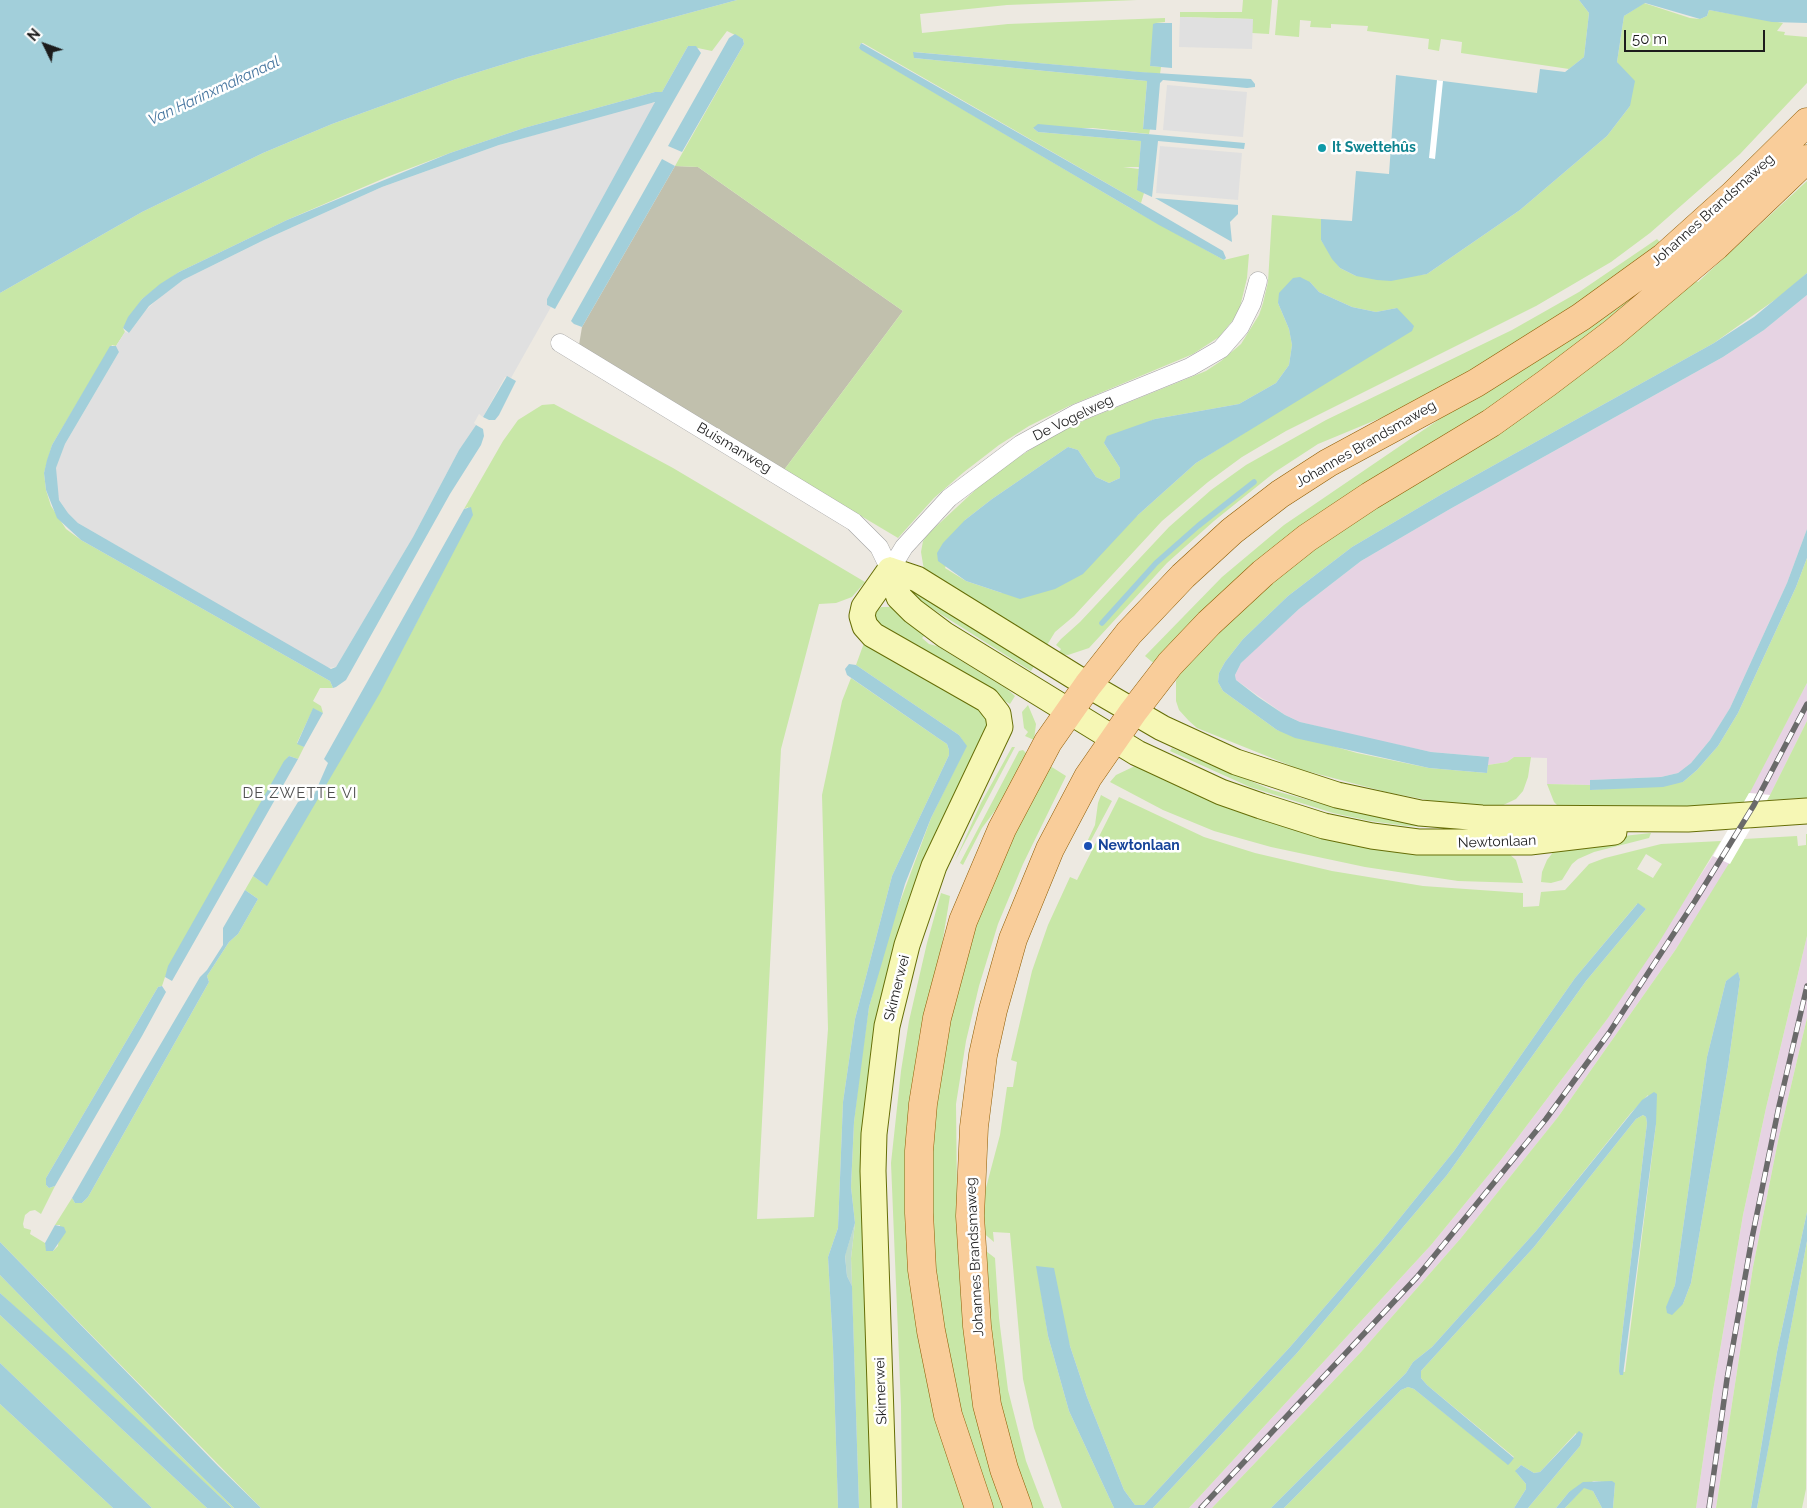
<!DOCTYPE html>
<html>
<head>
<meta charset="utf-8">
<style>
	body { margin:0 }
	#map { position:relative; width:1807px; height:1508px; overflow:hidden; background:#ede9e1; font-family:Raleway,sans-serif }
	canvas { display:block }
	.north { position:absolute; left:20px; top:20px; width:50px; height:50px; -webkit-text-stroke:4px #fff; paint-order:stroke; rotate:312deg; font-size:14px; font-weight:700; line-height:20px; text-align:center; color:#1c1c1c }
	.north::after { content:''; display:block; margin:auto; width:18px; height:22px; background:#1c1c1c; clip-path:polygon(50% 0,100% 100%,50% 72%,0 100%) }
	.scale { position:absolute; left:1624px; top:30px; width:141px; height:22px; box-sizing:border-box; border:2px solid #1c1c1c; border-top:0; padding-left:6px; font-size:15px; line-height:18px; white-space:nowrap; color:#1c1c1c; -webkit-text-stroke:4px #fff; paint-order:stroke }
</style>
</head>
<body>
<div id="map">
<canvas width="1807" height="1508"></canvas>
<div class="north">N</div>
<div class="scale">50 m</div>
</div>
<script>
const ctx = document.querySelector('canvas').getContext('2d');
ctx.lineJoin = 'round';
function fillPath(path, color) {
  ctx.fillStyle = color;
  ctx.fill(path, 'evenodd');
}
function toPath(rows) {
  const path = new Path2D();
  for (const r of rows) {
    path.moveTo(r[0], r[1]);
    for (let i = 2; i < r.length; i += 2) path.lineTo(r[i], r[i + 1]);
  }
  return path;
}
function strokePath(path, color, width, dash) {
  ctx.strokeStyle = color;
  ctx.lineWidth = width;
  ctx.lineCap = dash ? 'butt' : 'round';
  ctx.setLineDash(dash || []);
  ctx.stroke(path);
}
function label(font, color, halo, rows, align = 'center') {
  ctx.font = font + ' Raleway,sans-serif';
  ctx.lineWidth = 5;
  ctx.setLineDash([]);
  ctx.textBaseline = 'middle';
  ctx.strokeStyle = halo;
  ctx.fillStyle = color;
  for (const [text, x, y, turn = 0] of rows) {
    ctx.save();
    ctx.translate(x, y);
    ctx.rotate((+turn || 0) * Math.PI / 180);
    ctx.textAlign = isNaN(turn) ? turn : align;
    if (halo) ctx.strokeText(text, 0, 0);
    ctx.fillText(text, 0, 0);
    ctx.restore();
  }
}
fillPath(toPath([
	[1807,295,1807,529,1787,583,1730,708,1710,740,1691,763,1678,773,1661,777,1590,780,1590,785,1547,784,1547,758,1514,757,1507,762,1488,765,1488,757,1431,752,1361,737,1300,722,1285,715,1236,680,1235,675,1241,663,1257,647,1299,609,1361,561,1450,509,1723,357,1764,330],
	[1807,683,1807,721,1770,795,1749,793],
	[1713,856,1730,864,1676,949,1558,1117,1461,1238,1361,1352,1212,1508,1189,1508,1431,1245,1500,1161,1608,1018],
	[1807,936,1807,1018,1778,1141,1753,1267,1716,1508,1696,1508,1713,1391,1743,1215,1766,1108]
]), '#e6d3e3');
fillPath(toPath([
	[675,166,698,167,903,311,784,470,579,345,582,327]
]), '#c1c0ad');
fillPath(toPath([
	[737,0,1137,0,1007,5,920,14,922,33,1008,24,1165,18,1165,22,1156,23,1150,66,1161,67,1160,74,914,52,914,58,1147,81,1143,128,1150,129,1149,134,1093,128,1033,128,1038,132,1141,141,1139,167,1123,167,1139,169,1137,189,1144,193,1141,203,863,43,861,43,859,48,1130,208,1224,260,1249,254,1247,278,1240,307,1233,320,1219,337,1193,354,1069,406,1029,426,999,445,964,472,934,498,898,538,784,470,903,311,698,167,675,166,744,44,743,39,727,31,712,51,688,46,662,92,655,92,524,128,450,153,387,177,287,220,179,272,142,299,123,328,125,332,116,346,112,345,52,445,44,473,46,490,51,506,66,529,81,540,330,681,333,688,320,688,313,701,321,706,323,713,313,709,297,743,304,747,298,759,289,756,165,977,162,986,158,987,46,1178,46,1185,49,1188,55,1186,41,1214,35,1210,30,1211,25,1215,23,1224,24,1228,31,1230,30,1234,45,1243,47,1251,53,1251,58,1246,60,1225,55,1225,72,1198,75,1203,82,1203,88,1197,209,982,207,976,229,942,238,934,258,899,245,890,253,876,266,885,379,693,432,593,468,507,464,509,503,441,518,420,542,405,554,404,673,468,865,582,852,597,836,603,819,604,781,749,757,1219,814,1217,828,1029,822,795,842,701,851,678,938,738,947,744,949,750,949,755,892,876,855,1019,843,1102,838,1228,828,1257,833,1347,838,1508,261,1508,0,1242,0,293,142,212,263,153,332,124,456,79,527,57],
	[1243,0,1272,0,1269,34,1252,33,1252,19,1180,17,1180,12,1242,12],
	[1278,0,1579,0,1589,13,1584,57,1569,69,1461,53,1462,42,1441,39,1439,51,1428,49,1429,39,1367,31,1368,26,1331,24,1331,28,1310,27,1311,21,1300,20,1299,37,1275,35],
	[1644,3,1690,18,1700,19,1707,16,1709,10,1783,23,1777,31,1785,32,1784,35,1807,37,1807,83,1740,154,1650,233,1611,262,1536,306,1286,431,1242,457,1208,482,1162,521,1074,616,1055,632,1044,650,924,570,921,552,923,541,928,534,985,481,1016,459,1045,440,1085,420,1206,371,1221,361,1241,344,1259,315,1263,303,1268,282,1272,215,1321,219,1321,240,1340,268,1356,276,1412,276,1427,274,1520,210,1607,136,1630,106,1617,62,1624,16],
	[1310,282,1319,292,1352,307,1376,312,1397,308,1298,399,1196,463,1138,515,1002,593,966,581,945,568,965,520,992,499,1068,447,1078,450,1096,477,1109,483,1120,478,1120,468,1104,443,1155,419,1239,404,1276,383,1289,365,1292,345,1289,329,1278,303],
	[1807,181,1807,273,1786,292,1714,343,1442,494,1352,547,1288,596,1243,639,1225,662,1219,673,1218,682,1223,691,1277,730,1357,753,1429,768,1487,773,1488,765,1507,762,1514,757,1531,757,1528,777,1523,791,1516,799,1499,807,1463,807,1386,792,1299,769,1197,728,1189,721,1179,710,1176,701,1176,681,1181,669,1286,567,1694,280,1698,282],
	[1657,239,1660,242,1634,264,1544,330,1412,405,1318,444,1275,472,1214,521,1167,563,1089,648,1068,655,1058,654,1061,649,1056,645,1061,639,1080,622,1169,527,1211,490,1246,465,1326,420,1512,330,1579,292],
	[1679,256,1623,312,1157,666,1145,656,1222,577,1284,525],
	[1807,558,1807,683,1744,804,1691,807,1561,809,1554,802,1547,784,1590,785,1590,790,1683,782,1697,770,1718,746,1738,713,1796,587],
	[913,591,1038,660,1031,671,912,596],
	[881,607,892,607,924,636,922,638,929,644,937,646,1007,689,1015,696,1010,704,877,628,874,614],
	[864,643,983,712,990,726,882,1012,874,1508,859,1508,851,1258,855,1223,851,1187,854,1122,860,1069,869,1007,890,929,931,818,966,746,959,735,856,665],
	[1028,705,1036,724,1034,740,1025,736,1028,732,1024,728,1022,712],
	[1807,721,1807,798,1767,800,1770,795],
	[1012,747,1015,747,955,861,981,803],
	[1172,748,1272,790,1337,808,1473,829,1406,826,1370,821,1333,813,1250,787,1170,751],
	[1023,750,1028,755,1003,800,982,828,963,865,960,863,1019,751],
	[1047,764,1066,776,1023,864,998,924,979,986,966,1041,956,1104,957,1196,1008,1508,991,1508,953,1387,942,1338,930,1225,933,1112,955,988,995,870],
	[1135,766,1144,766,1197,787,1507,852,1516,860,1523,883,1458,881,1365,867,1271,847,1214,831,1163,810,1110,782,1116,775],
	[1101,795,1112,801,1088,846,1086,844,1095,825,1098,803],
	[1119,797,1204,837,1255,853,1332,871,1423,886,1523,893,1523,907,1539,906,1541,892,1565,890,1589,864,1605,858,1661,844,1721,841,1658,944,1608,1018,1500,1161,1431,1245,1189,1508,1153,1508,1297,1353,1447,1175,1586,981,1646,909,1637,904,1575,978,1454,1151,1379,1244,1290,1347,1144,1505,1135,1505,1124,1490,1087,1397,1070,1346,1037,1266,1048,1336,1069,1411,1114,1508,1062,1508,1034,1428,1023,1379,1010,1233,993,1232,994,1242,981,1231,983,1199,1000,1135,1007,1087,1013,1087,1017,1062,1011,1060,1032,971,1048,925,1070,877,1077,880],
	[1646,854,1662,864,1653,878,1637,869],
	[1651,833,1649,838,1594,852,1578,859,1572,864,1562,880,1551,883,1541,882,1542,872,1547,860,1554,851,1605,838],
	[1806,834,1807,834,1807,936,1766,1108,1743,1215,1713,1391,1696,1508,1613,1508,1615,1483,1594,1481,1569,1492,1556,1508,1528,1508,1580,1446,1576,1433,1540,1472,1534,1473,1521,1465,1518,1468,1516,1472,1526,1484,1526,1489,1514,1508,1284,1508,1401,1390,1408,1387,1414,1389,1508,1464,1514,1457,1427,1385,1421,1378,1421,1371,1534,1247,1636,1119,1643,1115,1646,1117,1647,1123,1620,1353,1619,1371,1625,1372,1656,1124,1648,1095,1630,1114,1536,1231,1432,1347,1413,1362,1406,1373,1271,1508,1212,1508,1361,1352,1461,1238,1558,1117,1676,949,1744,839,1797,836,1798,846,1806,845],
	[1738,973,1740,979,1728,1067,1691,1283,1683,1304,1667,1307,1675,1285,1707,1057,1726,981],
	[941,893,950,896,908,1150,967,1508,902,1508,901,1406,891,1163,901,1071,909,1021,927,943],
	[1807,1018,1807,1212,1777,1352,1751,1508,1716,1508,1753,1267,1778,1141],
	[1807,1241,1806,1489,1802,1508,1757,1508],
	[982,1248,995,1258,999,1318,1008,1390,1026,1461,1044,1508,1030,1508,1016,1468,996,1389],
	[0,1275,69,1346,234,1508,232,1508,0,1293],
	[0,1315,125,1432,207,1508,152,1508,0,1363],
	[0,1404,113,1508,0,1508],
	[1584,1487,1593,1491,1602,1508,1565,1508]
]), '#c8e7a7');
fillPath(toPath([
	[855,1223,851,1258,852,1286,847,1276,845,1255]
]), '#bedbcd');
fillPath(toPath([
	[1180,17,1253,19,1252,49,1179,47],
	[1167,85,1247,92,1243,137,1163,130],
	[651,102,656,104,547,299,547,305,551,307,511,378,505,377,483,417,479,414,474,423,476,425,459,450,413,537,336,667,327,668,78,523,68,513,59,500,56,482,56,468,65,444,119,352,116,346,125,332,129,333,146,310,162,295,183,280,264,240,382,187,499,145],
	[1160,146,1242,153,1238,200,1156,193]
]), '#e0e0e0');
fillPath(toPath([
	[0,0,737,0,527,57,456,79,332,124,263,153,142,212,0,293],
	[1579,0,1807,0,1807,23,1772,22,1709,10,1707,16,1700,19,1645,3,1624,16,1617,62,1635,81,1630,106,1607,136,1520,210,1427,274,1391,281,1377,280,1356,276,1340,268,1332,259,1321,240,1321,219,1352,221,1356,171,1389,174,1396,75,1537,93,1540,69,1565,72,1584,57,1589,13],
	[1156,23,1172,23,1172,68,1150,66,1153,24],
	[735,34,743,39,744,44,682,152,668,146,729,38],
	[861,43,1127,195,1223,251,1226,258,1224,260,1159,225,861,50,859,48],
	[688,46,696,46,701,53,555,309,547,305,547,299,655,102,499,145,382,187,264,240,183,280,149,306,129,333,123,328,128,317,142,299,160,284,179,272,287,220,450,153,524,128,655,92,662,92],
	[913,52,1140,72,1251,79,1255,84,1255,87,1247,88,1163,80,1160,83,1156,130,1143,129,1147,81,914,58],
	[1038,124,1245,143,1244,149,1158,141,1152,197,1137,190,1141,141,1038,132,1033,128],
	[662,159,675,166,582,327,574,324,571,321],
	[1155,198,1238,205,1238,214,1230,222,1232,242],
	[1807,273,1807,295,1764,330,1723,357,1450,509,1361,561,1299,609,1241,663,1235,675,1236,680,1258,697,1285,715,1300,722,1431,752,1489,757,1487,773,1429,768,1295,738,1277,730,1223,691,1218,682,1219,673,1225,662,1243,639,1288,596,1352,547,1442,494,1714,343,1754,317],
	[1300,277,1310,282,1319,292,1352,307,1376,312,1397,308,1414,326,1412,331,1196,463,1138,515,1083,574,1055,589,1020,599,966,581,938,561,937,553,943,543,965,520,992,499,1068,447,1078,450,1096,477,1109,483,1120,478,1120,468,1104,443,1107,436,1155,419,1239,404,1276,383,1289,365,1292,345,1289,329,1278,303,1279,293,1293,278],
	[110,346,116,346,119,352,65,444,56,468,59,500,68,513,78,523,331,669,336,667,413,537,459,450,476,425,483,429,484,436,481,445,450,494,346,680,336,687,333,688,330,681,81,540,57,518,46,490,44,473,47,460,52,445],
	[507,376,516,381,499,415,495,420,489,420,483,417],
	[471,507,473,515,380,693,267,886,253,876,298,802,314,795,328,763,324,759,464,509],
	[1807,529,1807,558,1796,587,1738,713,1718,746,1697,770,1683,782,1663,787,1590,790,1590,780,1661,777,1678,773,1691,763,1710,740,1730,708,1787,583],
	[849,664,856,665,959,735,967,746,931,818,905,884,869,1007,854,1122,851,1187,855,1223,845,1256,847,1276,852,1286,859,1508,838,1508,833,1347,828,1257,838,1228,843,1102,855,1019,892,876,949,755,949,750,947,744,938,738,847,675,845,669],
	[313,708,323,713,304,747,297,744],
	[289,756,298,759,172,981,165,977,168,966,284,761],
	[245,890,258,899,238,934,229,942,207,976,209,982,88,1197,82,1203,75,1203,72,1198,139,1081,200,977,207,970,223,945,223,928],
	[1638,903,1646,909,1586,981,1447,1175,1297,1353,1153,1508,1114,1508,1069,1411,1048,1336,1036,1266,1054,1268,1070,1346,1087,1397,1124,1490,1135,1505,1144,1505,1290,1347,1379,1244,1454,1151,1575,978],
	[1738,972,1740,979,1728,1067,1691,1283,1683,1304,1672,1315,1667,1313,1666,1307,1675,1285,1707,1057,1726,981],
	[162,986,166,992,142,1036,55,1186,49,1188,46,1185,46,1178,158,987],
	[1654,1092,1657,1094,1656,1124,1623,1375,1620,1375,1619,1371,1620,1353,1647,1123,1646,1117,1643,1115,1636,1119,1534,1247,1421,1371,1421,1378,1427,1385,1514,1458,1511,1462,1508,1465,1414,1389,1408,1387,1401,1390,1284,1508,1271,1508,1406,1373,1413,1362,1432,1347,1536,1231,1642,1100],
	[1807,1212,1807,1241,1768,1450,1757,1508,1751,1508,1777,1352],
	[55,1225,64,1227,66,1232,53,1251,46,1251,45,1243],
	[0,1242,218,1466,261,1508,234,1508,69,1346,0,1275],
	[0,1293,65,1351,232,1508,207,1508,125,1432,0,1315],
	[0,1363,152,1508,113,1508,0,1404],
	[1579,1431,1583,1434,1580,1446,1528,1508,1514,1508,1526,1489,1526,1484,1515,1471,1521,1465,1534,1473,1540,1472],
	[1612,1481,1615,1483,1613,1508,1602,1508,1593,1491,1584,1488,1565,1508,1556,1508,1569,1492,1583,1482]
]), '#a2cfda');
fillPath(toPath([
	[1437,80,1443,81,1435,159,1429,158],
	[1749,793,1770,795,1730,864,1713,856]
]), '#fff');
strokePath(toPath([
	[1102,623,1156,563,1198,526,1254,482]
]), '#a2cfda', 5.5);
const street = toPath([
	[560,343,854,522,879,547,890,570],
	[890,570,904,547,949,498,1021,444,1077,413,1190,367,1221,349,1240,327,1252,303,1258,281]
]);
const secondary = toPath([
	[890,570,917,579,1088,685,1162,728,1236,762,1337,795,1420,813,1482,818,1688,819,1807,811],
	[890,570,899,597,913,611,945,635,1137,753,1221,792,1261,806,1324,826,1372,836,1418,842,1530,842,1614,832],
	[884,1508,873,1171,874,1134,887,1026,907,945,934,866,1000,727,998,714,987,700,873,635,865,626,862,616,864,607,890,570]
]);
const primary = toPath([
	[979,1508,948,1415,931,1331,922,1270,919,1213,919,1151,923,1104,937,1018,963,921,1002,829,1048,742,1088,685,1129,633,1183,576,1232,531,1280,494,1328,463,1476,383,1581,317,1664,257,1733,195,1807,122],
	[1018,1508,1004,1469,987,1405,977,1326,970,1216,974,1127,983,1055,993,1010,1013,939,1050,849,1088,777,1133,712,1170,664,1209,623,1263,573,1307,538,1370,496,1491,423,1547,383,1613,333,1716,246,1807,159]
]);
strokePath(street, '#a3a3a3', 19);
strokePath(secondary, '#666e07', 27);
strokePath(primary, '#8f5d04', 29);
strokePath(street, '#fff', 18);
strokePath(secondary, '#f6f7b5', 25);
strokePath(primary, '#f9cd9a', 28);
const rail = toPath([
	[1201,1508,1417,1277,1546,1119,1609,1033,1695,901,1754,805,1807,704],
	[1709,1508,1727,1379,1752,1238,1779,1106,1807,986]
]);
strokePath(rail, '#6a6a6a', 5.5);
strokePath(rail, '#fff', 4, [11]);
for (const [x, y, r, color] of [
	[1322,148,5,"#0f9aa8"],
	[1088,846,5,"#1a4fb4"]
]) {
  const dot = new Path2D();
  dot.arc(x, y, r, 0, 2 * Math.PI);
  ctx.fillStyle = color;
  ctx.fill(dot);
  strokePath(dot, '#fff', 2);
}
label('bold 14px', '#0d838f', '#fff', [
	["It Swettehûs",1332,148]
], 'left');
label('14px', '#1c1c1c', '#fff', [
	["Johannes Brandsmaweg",1713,210,-42],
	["De Vogelweg",1073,418,-26],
	["Johannes Brandsmaweg",1366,444,-30],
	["Buismanweg",734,448,31],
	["Newtonlaan",1497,842,-2],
	["Skimerwei",897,988,-76],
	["Johannes Brandsmaweg",975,1257,-93],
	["Skimerwei",881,1391,-92]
]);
label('bold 14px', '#164399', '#fff', [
	["Newtonlaan",1098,846]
], 'left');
label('italic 15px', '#4877a0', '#fff', [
	["Van Harinxmakanaal",214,91,-25]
]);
ctx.letterSpacing = '1px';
label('15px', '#4f4f4f', '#fff', [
	["DE ZWETTE VI",300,793]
]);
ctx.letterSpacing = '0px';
</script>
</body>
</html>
